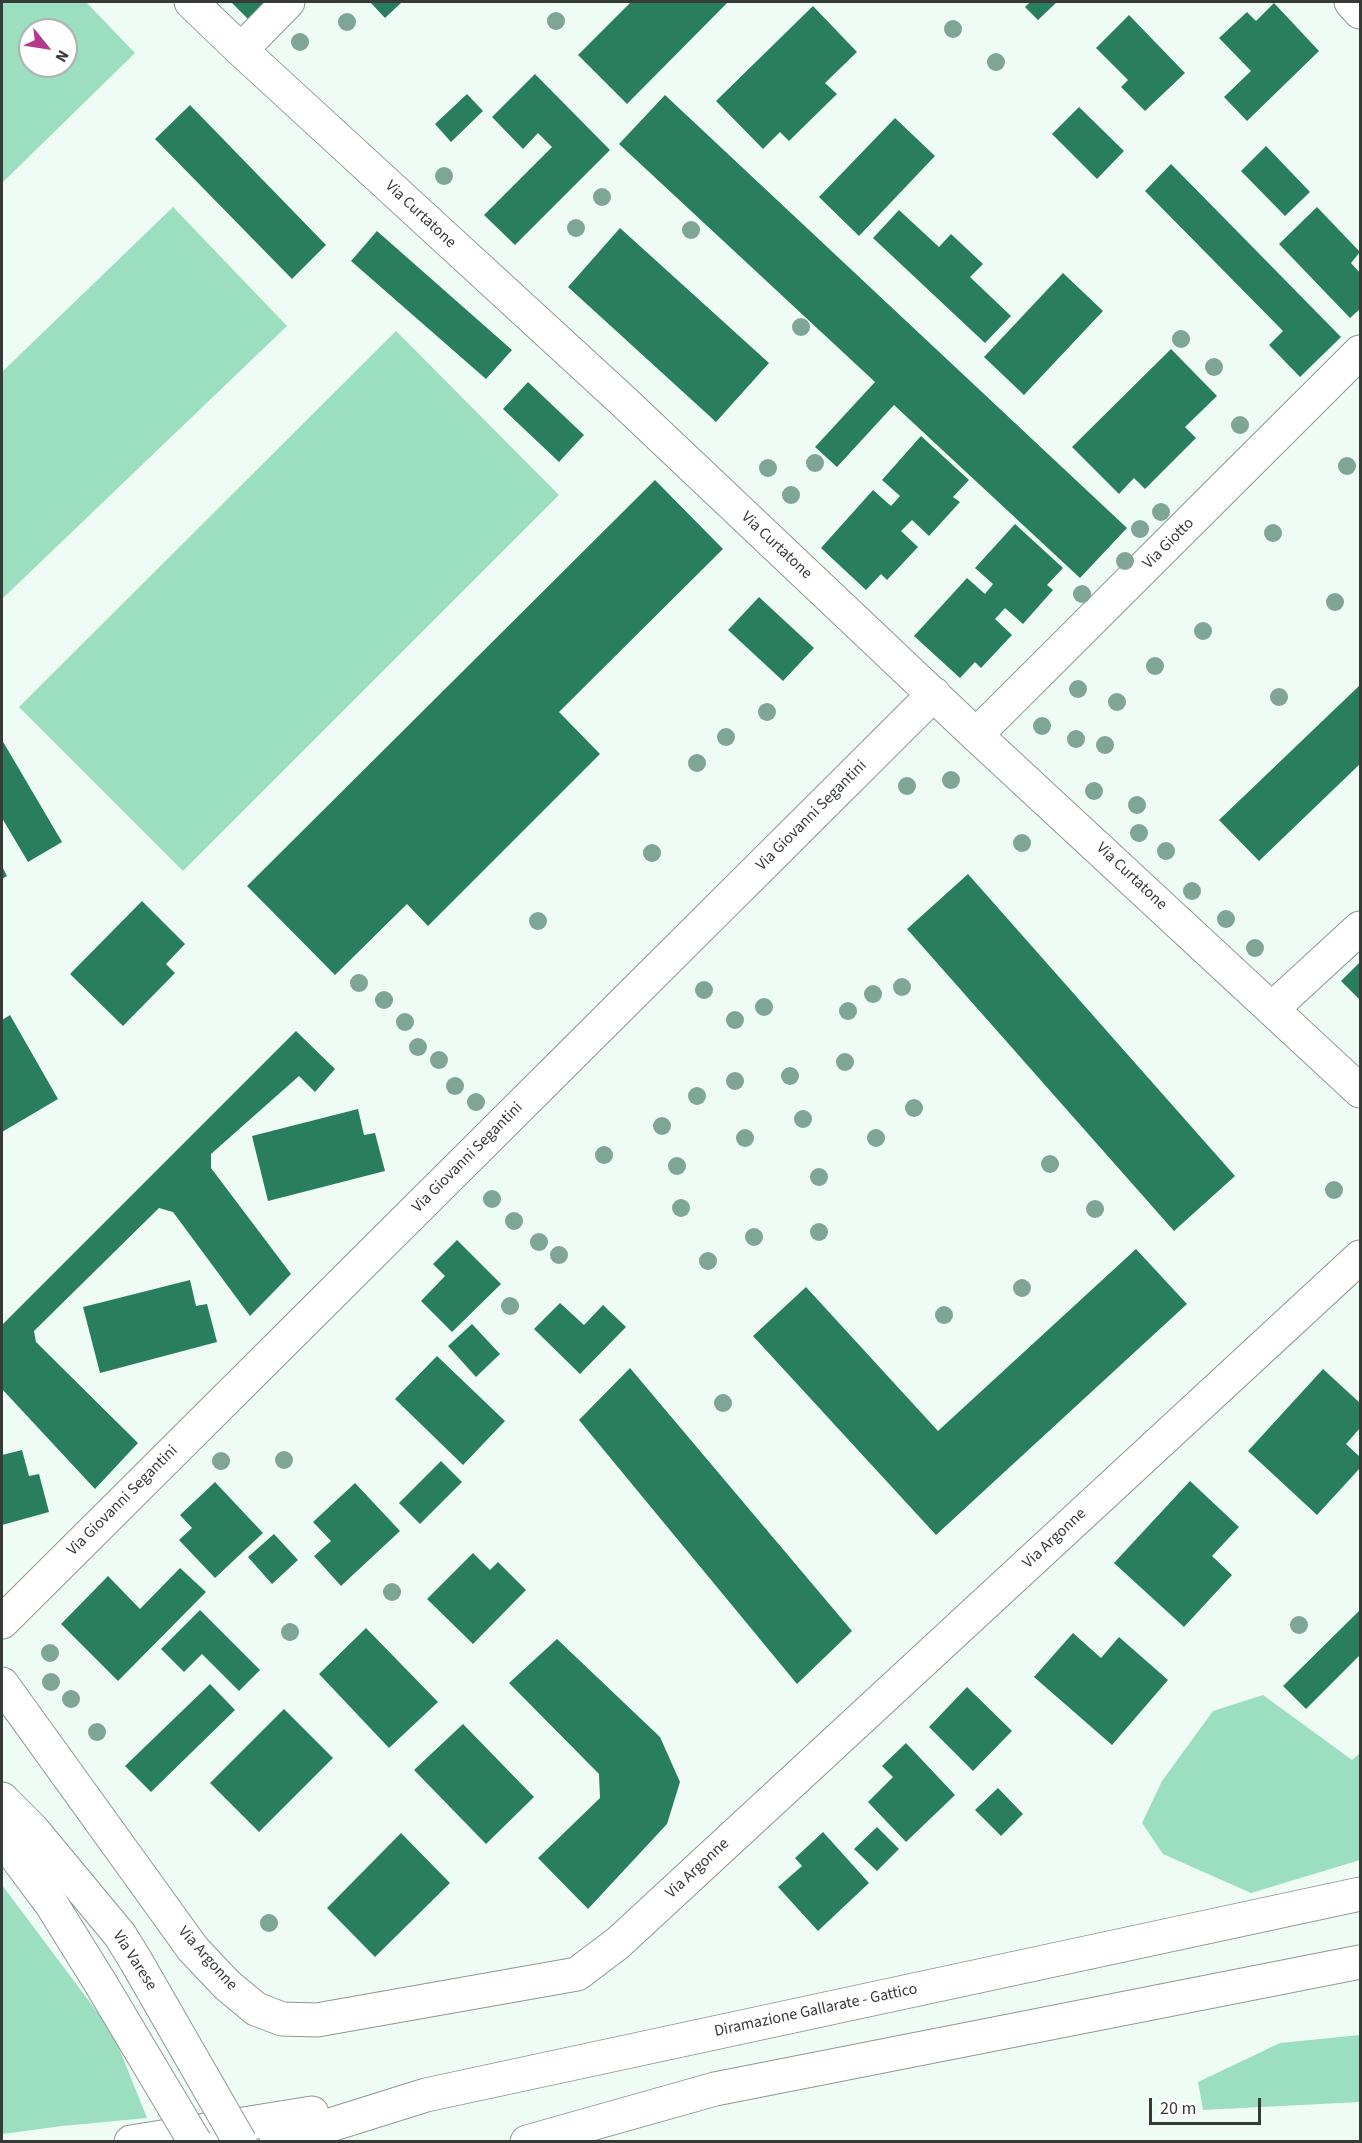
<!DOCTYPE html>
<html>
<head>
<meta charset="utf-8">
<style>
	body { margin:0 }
	#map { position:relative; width:1362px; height:2143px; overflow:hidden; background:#effbf5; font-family:"Source Sans 3",sans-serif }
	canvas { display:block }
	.frame { position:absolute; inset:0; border:3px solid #363b38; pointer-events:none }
	.north { position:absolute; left:18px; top:18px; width:60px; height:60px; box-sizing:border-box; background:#fff; border:2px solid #afb1af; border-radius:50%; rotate:120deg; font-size:16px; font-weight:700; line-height:24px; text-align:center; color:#363b38 }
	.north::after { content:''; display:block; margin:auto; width:21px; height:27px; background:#b5398a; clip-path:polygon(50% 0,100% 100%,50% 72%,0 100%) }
	.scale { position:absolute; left:1149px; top:2098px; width:112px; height:27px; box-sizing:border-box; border:3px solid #363b38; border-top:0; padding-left:8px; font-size:18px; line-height:21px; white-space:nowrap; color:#363b38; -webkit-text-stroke:4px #fff; paint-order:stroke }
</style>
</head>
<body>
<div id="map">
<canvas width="1362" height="2143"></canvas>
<div class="frame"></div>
<div class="north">N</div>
<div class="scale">20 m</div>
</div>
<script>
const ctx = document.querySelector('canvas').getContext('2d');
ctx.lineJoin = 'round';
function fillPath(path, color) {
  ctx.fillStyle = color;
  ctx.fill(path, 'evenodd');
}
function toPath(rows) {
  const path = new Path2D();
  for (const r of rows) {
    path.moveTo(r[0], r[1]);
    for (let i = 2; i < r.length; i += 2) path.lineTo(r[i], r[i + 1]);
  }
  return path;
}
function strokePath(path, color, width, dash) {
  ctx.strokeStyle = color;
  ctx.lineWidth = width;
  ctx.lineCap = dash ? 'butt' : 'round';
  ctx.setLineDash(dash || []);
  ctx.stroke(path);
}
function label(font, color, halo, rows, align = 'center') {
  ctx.font = font + ' "Source Sans 3",sans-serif';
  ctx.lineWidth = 6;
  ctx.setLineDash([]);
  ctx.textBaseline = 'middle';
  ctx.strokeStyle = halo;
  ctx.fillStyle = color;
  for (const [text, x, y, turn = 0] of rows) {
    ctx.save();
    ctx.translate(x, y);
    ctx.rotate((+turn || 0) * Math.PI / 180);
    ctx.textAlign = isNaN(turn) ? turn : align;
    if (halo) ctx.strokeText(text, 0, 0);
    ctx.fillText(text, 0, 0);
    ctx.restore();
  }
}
fillPath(toPath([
	[2,2,86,2,135,53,2,183],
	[30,30,66,30,66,66,30,66],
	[173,207,287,326,2,599,2,372],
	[396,331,559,495,183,871,19,707],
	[1263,1695,1352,1760,1360,1753,1360,1860,1251,1893,1163,1854,1142,1823,1162,1781,1213,1711],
	[2,1885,113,2033,147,2118,62,2126,2,2134],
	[1360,2035,1360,2102,1203,2110,1198,2082,1280,2043]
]), '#9bdfc0');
fillPath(toPath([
	[231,2,273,2,252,23],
	[370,2,402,2,385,18],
	[631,2,728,2,627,104,578,55],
	[1030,2,1057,2,1038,20,1025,7],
	[1274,3,1319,51,1247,121,1224,97,1251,71,1219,38,1247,12,1256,21],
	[813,6,857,52,825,83,837,94,789,141,780,132,763,149,716,101],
	[1129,15,1185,73,1145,111,1121,87,1128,80,1096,48],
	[535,74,610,150,515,245,484,215,552,147,538,133,523,149,492,117],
	[467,94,483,111,451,142,435,124],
	[665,95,1127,528,1080,578,894,405,837,467,815,447,875,382,619,144],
	[190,105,326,245,292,279,155,139],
	[1079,107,1124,151,1097,179,1052,134],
	[895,118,935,156,859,236,819,197],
	[1266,146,1310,192,1285,216,1241,171],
	[1171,164,1341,337,1300,377,1269,345,1283,331,1145,191],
	[1317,207,1360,252,1351,263,1360,273,1360,309,1350,318,1279,244],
	[899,210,939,247,951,234,983,264,970,277,1011,316,985,343,873,238],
	[620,228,769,363,716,422,568,287],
	[377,231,512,350,486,379,351,261],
	[1063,273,1103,311,1024,395,984,357],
	[1171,349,1217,396,1185,427,1196,438,1145,489,1134,478,1119,494,1072,447],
	[528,382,584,435,559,462,503,409],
	[921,436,969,480,953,497,960,502,929,536,912,520,901,531,918,547,887,580,881,574,866,590,821,548,873,490,891,506,900,496,882,480],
	[655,480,723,549,559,712,600,754,428,926,407,904,335,975,247,886],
	[1015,524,1063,568,1047,585,1053,590,1023,624,1005,608,995,619,1012,635,981,668,975,662,960,678,914,636,967,578,985,594,993,584,975,568],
	[759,597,814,648,783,681,728,630],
	[1360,685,1360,764,1259,861,1219,820],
	[2,740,62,842,28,862,2,818],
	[2,866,7,876,2,879],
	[968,874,1235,1176,1174,1231,907,929],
	[142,901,185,944,166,964,175,973,123,1026,70,974],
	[1360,962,1360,1000,1341,981],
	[10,1015,58,1099,2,1132,2,1020],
	[296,1031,335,1069,315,1092,299,1076,211,1154,211,1168,291,1274,250,1316,173,1212,159,1208,34,1331,36,1342,138,1443,95,1489,2,1389,2,1325],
	[358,1109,364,1135,375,1133,385,1171,268,1201,252,1136],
	[457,1240,501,1284,452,1332,421,1301,445,1276,433,1264],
	[1136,1249,1187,1304,936,1535,753,1336,806,1287,938,1431],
	[190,1280,196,1306,207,1304,217,1342,100,1373,83,1307],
	[560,1303,584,1325,603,1305,626,1327,580,1374,534,1329],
	[472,1324,500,1354,476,1377,448,1346],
	[437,1356,505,1421,463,1465,395,1399],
	[630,1368,852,1631,797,1684,579,1420],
	[1323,1369,1360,1403,1360,1428,1346,1444,1360,1457,1360,1468,1317,1515,1248,1451],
	[22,1450,29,1476,39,1474,49,1512,2,1525,2,1455],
	[441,1461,462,1482,420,1524,399,1503],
	[1190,1481,1239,1527,1212,1556,1232,1575,1184,1627,1114,1563],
	[215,1482,263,1533,215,1578,179,1540,192,1528,180,1515],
	[355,1483,400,1531,341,1586,314,1556,331,1541,313,1522],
	[274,1534,298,1560,272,1584,248,1557],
	[473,1553,490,1570,498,1562,526,1590,473,1644,427,1599],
	[180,1568,206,1592,118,1681,61,1624,108,1576,140,1609],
	[200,1610,260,1670,239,1691,202,1654,184,1672,161,1649],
	[1360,1610,1360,1655,1306,1709,1283,1686],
	[366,1628,438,1702,389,1748,319,1674],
	[1073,1633,1101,1658,1119,1637,1168,1680,1112,1745,1034,1677],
	[557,1639,660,1737,680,1782,667,1824,588,1909,538,1858,600,1798,599,1774,509,1683],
	[210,1684,235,1710,151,1792,125,1766],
	[967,1687,1012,1731,973,1771,929,1727],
	[284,1709,333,1758,259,1832,210,1783],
	[463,1724,534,1797,486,1844,414,1770],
	[906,1743,955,1795,906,1842,868,1802,893,1777,882,1766],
	[998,1788,1023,1814,1001,1836,975,1810],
	[877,1827,899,1849,877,1871,854,1849],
	[823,1832,869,1883,818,1931,778,1887,802,1866,795,1858],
	[401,1833,450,1883,375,1957,327,1908]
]), '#297e5e');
const minor = toPath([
	[191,2,241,50,622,400,976,735,1360,1091],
	[1351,2,1360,12],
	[241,50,288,2],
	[976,735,1360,352],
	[1273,1008,1360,928],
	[2,1622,934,694],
	[2,1684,193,1949,227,1985,256,2009,282,2019,317,2020,577,1974,618,1943,1360,1257]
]);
const major = toPath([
	[2,1799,32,1829,120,1935,136,1961],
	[2,1838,52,1905,101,1984]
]);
const highway = toPath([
	[131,2142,312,2113],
	[276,2142,426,2095,1360,1894],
	[527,2142,715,2089,1360,1962]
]);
strokePath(minor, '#8e9893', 35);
strokePath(major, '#8e9893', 35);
strokePath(highway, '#8e9893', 35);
strokePath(minor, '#fff', 33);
strokePath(major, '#fff', 33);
strokePath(highway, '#fff', 33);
const majorBridge = toPath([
	[136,1961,240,2142],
	[101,1984,195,2142]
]);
strokePath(majorBridge, '#8e9893', 35, []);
strokePath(majorBridge, '#fff', 33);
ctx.fillStyle = '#7ea595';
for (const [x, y] of [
	[556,21],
	[347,22],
	[953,29],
	[300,42],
	[996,62],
	[444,176],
	[602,197],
	[576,228],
	[691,230],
	[801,327],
	[1181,339],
	[1214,367],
	[1240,425],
	[815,463],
	[1347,466],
	[768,468],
	[791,495],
	[1161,512],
	[1140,529],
	[1273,533],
	[1125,561],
	[1082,594],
	[1335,602],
	[1203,631],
	[1155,666],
	[1078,689],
	[1279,697],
	[1117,702],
	[767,712],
	[1042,726],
	[726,737],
	[1076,739],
	[1105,745],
	[697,763],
	[951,780],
	[907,786],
	[1094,791],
	[1137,805],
	[1139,833],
	[1022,843],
	[1166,851],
	[652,853],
	[1192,891],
	[1226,919],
	[538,921],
	[1255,948],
	[359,983],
	[902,987],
	[704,990],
	[873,994],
	[384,1000],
	[764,1007],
	[848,1011],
	[735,1020],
	[405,1022],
	[418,1047],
	[439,1060],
	[845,1062],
	[790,1076],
	[735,1081],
	[455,1086],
	[697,1096],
	[476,1102],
	[914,1108],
	[803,1119],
	[662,1126],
	[745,1138],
	[876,1138],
	[604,1155],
	[1050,1164],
	[677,1166],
	[819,1177],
	[1334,1190],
	[492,1199],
	[681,1208],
	[1095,1209],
	[514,1221],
	[819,1232],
	[754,1237],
	[539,1242],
	[559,1255],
	[708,1261],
	[1022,1288],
	[510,1306],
	[944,1315],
	[723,1403],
	[284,1460],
	[221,1461],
	[392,1592],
	[1299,1625],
	[290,1632],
	[50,1653],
	[51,1682],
	[71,1699],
	[97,1732],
	[269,1923]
]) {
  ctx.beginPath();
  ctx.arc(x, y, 9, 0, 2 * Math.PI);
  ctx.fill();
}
label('16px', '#363b38', '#fff', [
	["Via Curtatone",420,215,43],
	["Via Giotto",1169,544,-45],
	["Via Curtatone",776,546,43],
	["Via Giovanni Segantini",812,816,-45],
	["Via Curtatone",1131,877,43],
	["Via Giovanni Segantini",468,1158,-45],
	["Via Giovanni Segantini",123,1501,-45],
	["Via Argonne",1055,1539,-43],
	["Via Argonne",698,1869,-43],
	["Via Argonne",207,1959,48],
	["Via Varese",134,1961,57],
	["Diramazione Gallarate - Gattico",816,2011,-12]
]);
</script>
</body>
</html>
